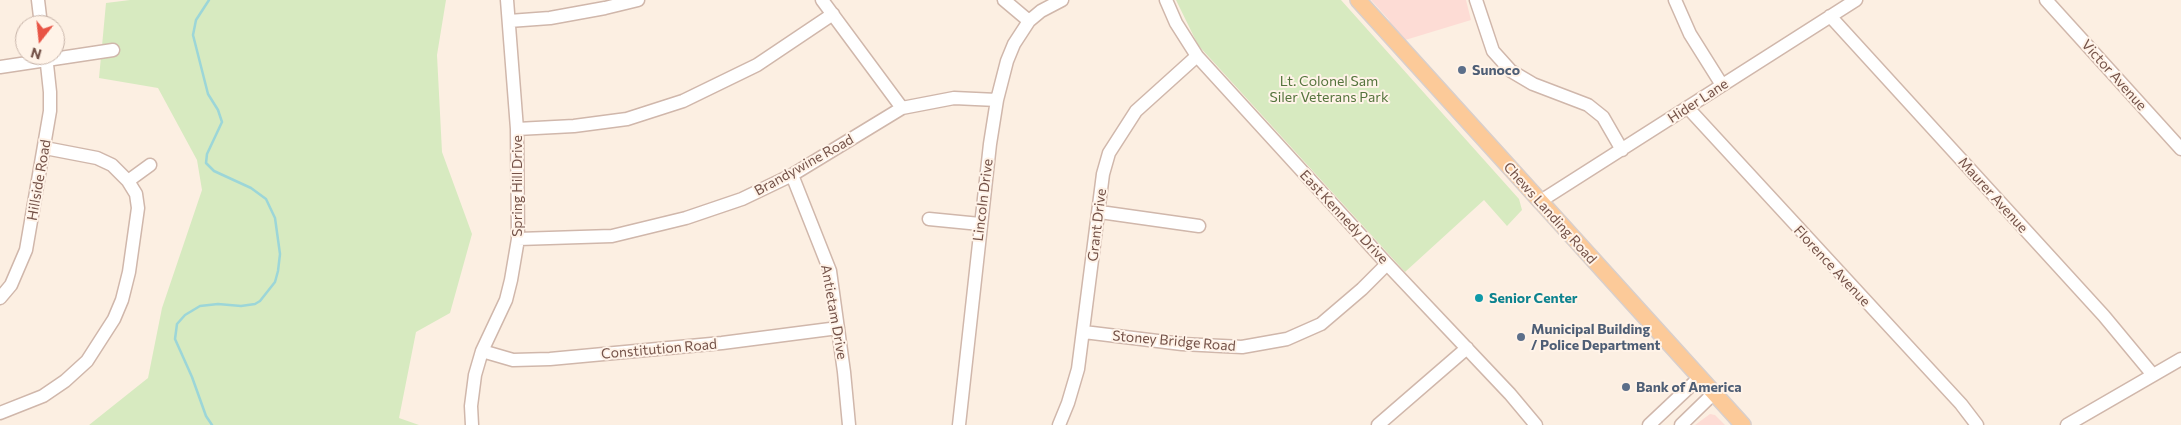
<!DOCTYPE html>
<html>
<head>
<meta charset="utf-8">
<style>
	body { margin:0 }
	#map { position:relative; width:2181px; height:425px; overflow:hidden; background:#fcefe2; font-family:Commissioner,sans-serif }
	canvas { display:block }
	.north { position:absolute; left:15px; top:15px; width:50px; height:50px; box-sizing:border-box; background:#fff3e8; border:1px solid #c7b3a8; border-radius:50%; rotate:196deg; font-size:14px; font-weight:700; line-height:20px; text-align:center; color:#745248 }
	.north::after { content:''; display:block; margin:auto; width:18px; height:22px; background:#e85445; clip-path:polygon(50% 0,100% 100%,50% 72%,0 100%) }
</style>
</head>
<body>
<div id="map">
<canvas width="2181" height="425"></canvas>
<div class="north">N</div>
</div>
<script>
const ctx = document.querySelector('canvas').getContext('2d');
ctx.lineJoin = 'round';
function fillPath(path, color) {
  ctx.fillStyle = color;
  ctx.fill(path, 'evenodd');
}
function toPath(rows) {
  const path = new Path2D();
  for (const r of rows) {
    path.moveTo(r[0], r[1]);
    for (let i = 2; i < r.length; i += 2) path.lineTo(r[i], r[i + 1]);
  }
  return path;
}
function strokePath(path, color, width, dash) {
  ctx.strokeStyle = color;
  ctx.lineWidth = width;
  ctx.lineCap = dash ? 'butt' : 'round';
  ctx.setLineDash(dash || []);
  ctx.stroke(path);
}
function label(font, color, halo, rows, align = 'center') {
  ctx.font = font + ' Commissioner,sans-serif';
  ctx.lineWidth = 4;
  ctx.setLineDash([]);
  ctx.textBaseline = 'middle';
  ctx.strokeStyle = halo;
  ctx.fillStyle = color;
  for (const [text, x, y, turn = 0] of rows) {
    ctx.save();
    ctx.translate(x, y);
    ctx.rotate((+turn || 0) * Math.PI / 180);
    ctx.textAlign = isNaN(turn) ? turn : align;
    if (halo) ctx.strokeText(text, 0, 0);
    ctx.fillText(text, 0, 0);
    ctx.restore();
  }
}
fillPath(toPath([
	[1371,0,1466,0,1471,20,1402,41,1391,27,1389,20],
	[1710,414,1715,415,1725,425,1695,425]
]), '#fddcd5');
fillPath(toPath([
	[130,0,446,0,437,55,442,152,472,234,450,313,416,332,399,418,419,425,89,425,148,378,162,308,202,190,197,160,158,88,99,78,106,3],
	[1176,0,1341,0,1519,199,1522,210,1507,226,1484,200,1405,272,1198,45]
]), '#d7eac0');
strokePath(toPath([
	[209,0,196,20,193,35,208,94,218,110,222,122,207,154,206,163,214,171,251,188,266,199,275,218,280,254,278,271,275,282,260,301,255,304,241,306,218,304,200,306,185,315,177,324,175,339,192,377,206,416,212,425]
]), '#9cd6d8', 2.5);
const minor = toPath([
	[38,0,41,25],
	[822,0,902,108],
	[1004,0,1029,21],
	[1166,0,1176,23,1197,56,1387,264,1510,394,1536,425],
	[1476,0,1493,51,1511,71,1533,84,1588,105,1603,117,1622,150],
	[1675,0,1690,34,1722,85],
	[2046,0,2181,149],
	[1830,16,2104,316,2153,375],
	[509,21,550,18,605,8,638,0],
	[0,67,113,50],
	[1688,108,1961,404,1977,425],
	[517,129,574,126,627,119,683,101,757,65,833,14],
	[792,175,830,271,844,372,849,425],
	[128,181,150,165],
	[1539,202,1856,0],
	[1100,212,1199,226],
	[929,219,980,224],
	[518,239,612,236,686,218,742,199,792,175,902,108,954,98,997,100],
	[0,298,11,285,26,250,50,111,50,92,46,55],
	[1084,332,1182,344,1242,347,1287,339,1321,324,1362,289,1387,264],
	[482,351,513,360,550,359,722,343,838,328],
	[0,413,43,396,65,381,87,361,114,319,122,300,129,272,138,208,136,194,128,181,112,165,97,158,45,148],
	[472,425,471,406,475,375,482,351,506,300,511,280,518,239,517,129,507,0],
	[959,425,990,144,997,100,1007,61,1014,44,1029,21,1041,11,1062,0],
	[1059,425,1068,403,1078,369,1103,174,1109,153,1136,111,1197,56],
	[1378,425,1467,348],
	[1649,425,1700,377],
	[1681,425,1714,393],
	[2067,425,2181,359]
]);
const major = toPath([
	[1358,0,1743,425]
]);
strokePath(minor, '#d0b7ab', 15);
strokePath(major, '#d8cfcc', 18);
strokePath(minor, '#fff', 12);
strokePath(major, '#fcca99', 15);
for (const [x, y, r, color] of [
	[1462,70,5,"#5c6f8a"],
	[1479,298,5,"#0f9aa8"],
	[1521,337,5,"#5c6f8a"],
	[1626,387,5,"#5c6f8a"]
]) {
  const dot = new Path2D();
  dot.arc(x, y, r, 0, 2 * Math.PI);
  ctx.fillStyle = color;
  ctx.fill(dot);
  strokePath(dot, '#fff3e8', 2);
}
label('bold 14px', '#4e5e75', '#fff3e8', [
	["Sunoco",1472,70],
	["Municipal Building",1531,329],
	["/ Police Department",1531,345],
	["Bank of America",1636,387]
], 'left');
label('14px', '#745248', '#fff3e8', [
	["Victor Avenue",2114,75,48],
	["Hider Lane",1698,101,-33],
	["Brandywine Road",804,165,-29],
	["Hillside Road",39,180,-80],
	["Spring Hill Drive",517,186,-90],
	["Maurer Avenue",1993,195,48],
	["Lincoln Drive",983,200,-83],
	["Chews Landing Road",1550,213,48],
	["East Kennedy Drive",1344,217,47],
	["Grant Drive",1097,225,-83],
	["Florence Avenue",1832,266,47],
	["Antietam Drive",834,312,80],
	["Stoney Bridge Road",1174,341,5],
	["Constitution Road",659,349,-5]
]);
label('14px', '#55743d', '#fff3e8', [
	["Lt. Colonel Sam",1329,81],
	["Siler Veterans Park",1329,97]
]);
label('bold 14px', '#0d838f', '#fff3e8', [
	["Senior Center",1489,298]
], 'left');
</script>
</body>
</html>
